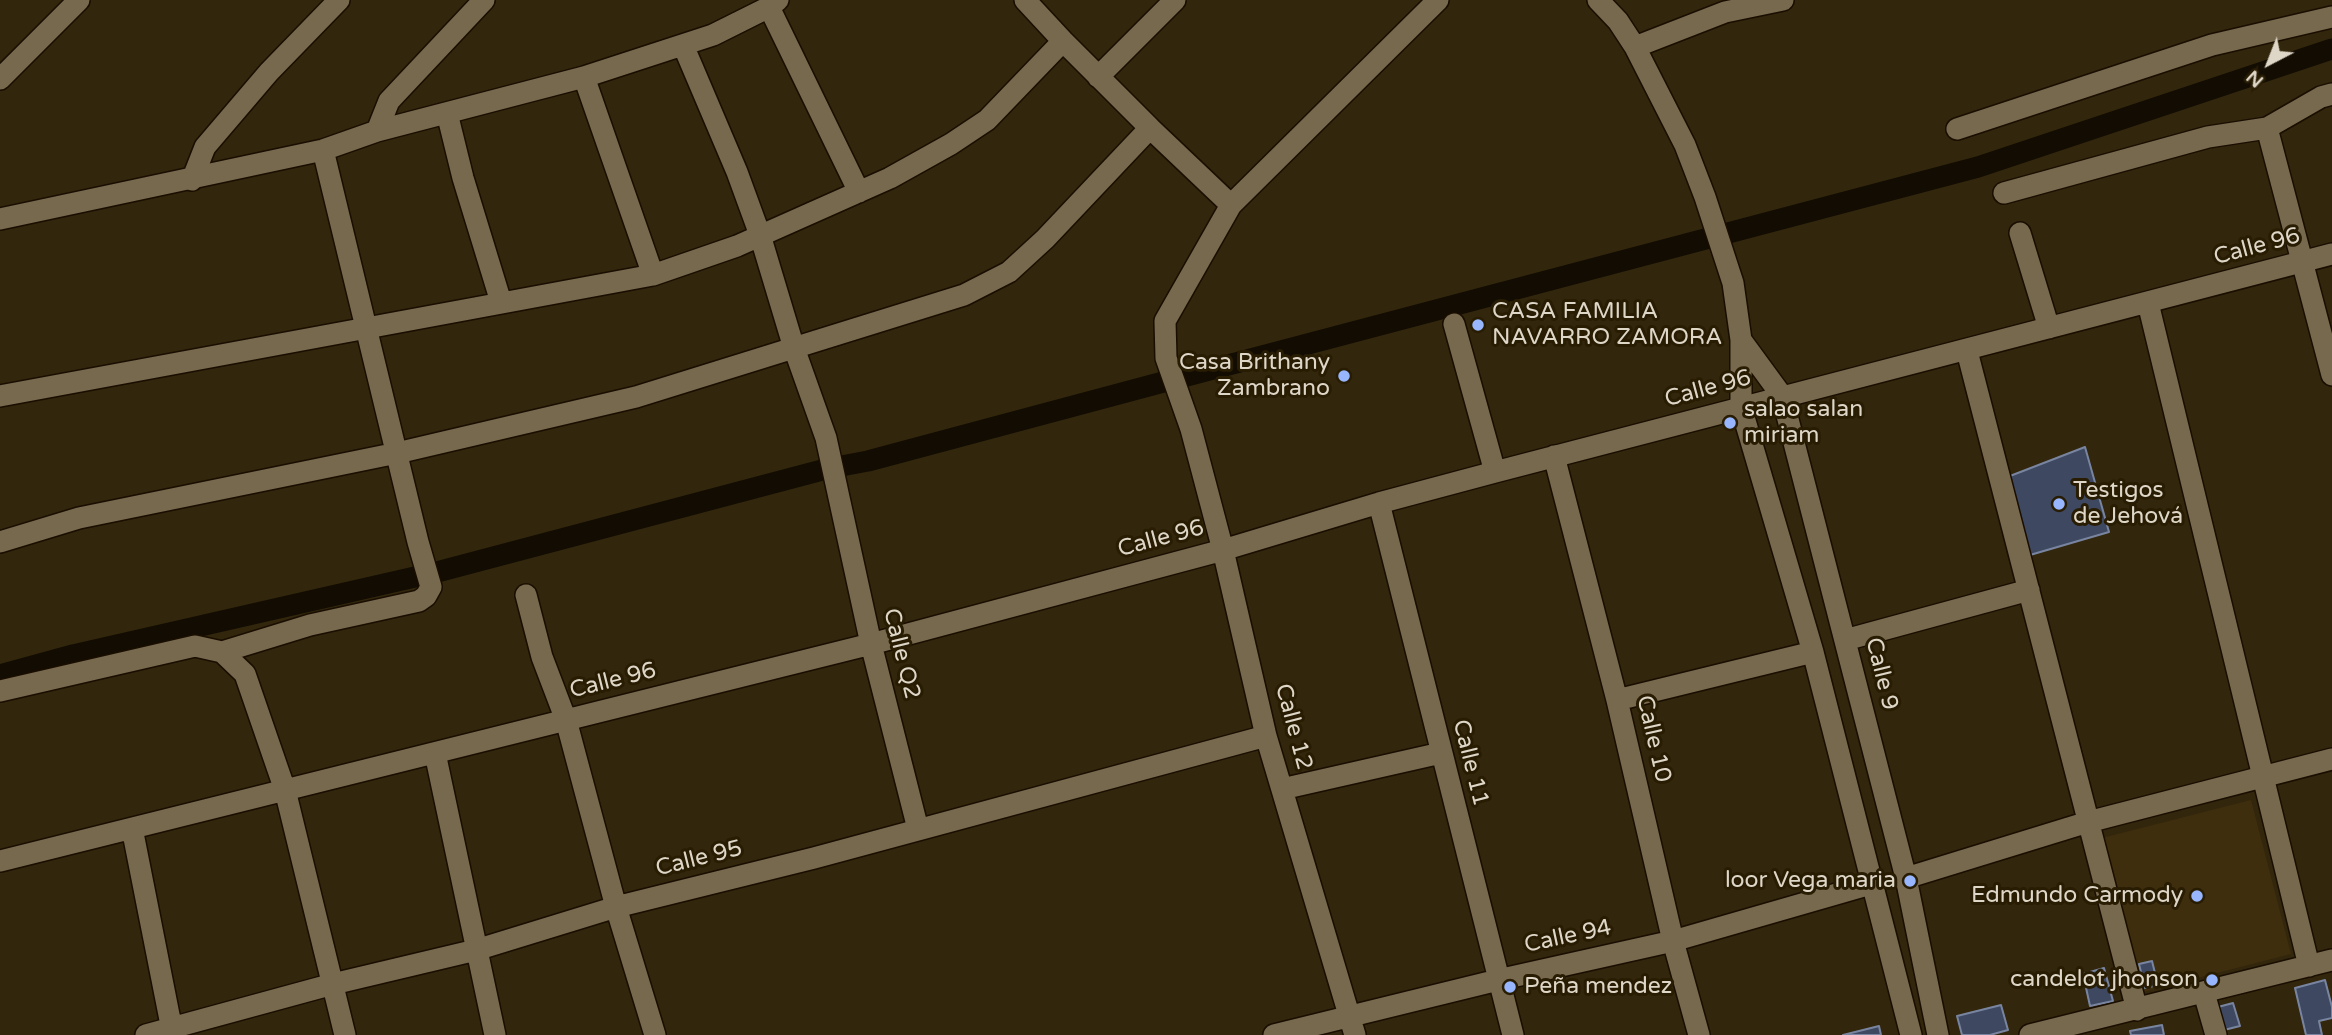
<!DOCTYPE html>
<html>
<head>
<meta charset="utf-8">
<style>
	body { margin:0 }
	#map { position:relative; width:2332px; height:1035px; overflow:hidden; background:#32260c; font-family:"Varela Round",sans-serif }
	canvas { display:block }
	.north { position:absolute; left:2234px; top:28px; width:70px; height:70px; -webkit-text-stroke:5px #281c03; paint-order:stroke; rotate:222deg; font-size:19px; font-weight:700; line-height:28px; text-align:center; color:#ded6c7 }
	.north::after { content:''; display:block; margin:auto; width:24px; height:32px; background:#ded6c7; clip-path:polygon(50% 0,100% 100%,50% 72%,0 100%) }
</style>
</head>
<body>
<div id="map">
<canvas width="2332" height="1035"></canvas>
<div class="north">N</div>
</div>
<script>
const ctx = document.querySelector('canvas').getContext('2d');
ctx.lineJoin = 'round';
function fillPath(path, color) {
  ctx.fillStyle = color;
  ctx.fill(path, 'evenodd');
}
function toPath(rows) {
  const path = new Path2D();
  for (const r of rows) {
    path.moveTo(r[0], r[1]);
    for (let i = 2; i < r.length; i += 2) path.lineTo(r[i], r[i + 1]);
  }
  return path;
}
function strokePath(path, color, width, dash) {
  ctx.strokeStyle = color;
  ctx.lineWidth = width;
  ctx.lineCap = dash ? 'butt' : 'round';
  ctx.setLineDash(dash || []);
  ctx.stroke(path);
}
function label(font, color, halo, rows, align = 'center') {
  ctx.font = font + ' "Varela Round",sans-serif';
  ctx.lineWidth = 6;
  ctx.setLineDash([]);
  ctx.textBaseline = 'middle';
  ctx.strokeStyle = halo;
  ctx.fillStyle = color;
  for (const [text, x, y, turn = 0] of rows) {
    ctx.save();
    ctx.translate(x, y);
    ctx.rotate((+turn || 0) * Math.PI / 180);
    ctx.textAlign = isNaN(turn) ? turn : align;
    if (halo) ctx.strokeText(text, 0, 0);
    ctx.fillText(text, 0, 0);
    ctx.restore();
  }
}
fillPath(toPath([
	[2251,800,2291,954,2143,992,2102,838]
]), '#3e2e0d');
strokePath(toPath([
	[1179,378,1978,167,2332,49],
	[836,467,868,461,1167,381],
	[437,572,826,469],
	[0,675,73,655,415,577]
]), '#120c02', 21);
const building = toPath([
	[2085,447,2109,532,2030,555,2010,476,2085,447],
	[2152,961,2158,985,2145,988,2139,964,2152,961],
	[2104,968,2113,1001,2090,1006,2083,974,2104,968],
	[2325,980,2332,1007,2332,1018,2319,1021,2322,1035,2306,1035,2295,988,2325,980],
	[2233,1003,2240,1026,2224,1030,2218,1007,2233,1003],
	[2001,1005,2008,1030,1990,1035,1962,1035,1957,1016,2001,1005],
	[2162,1025,2164,1035,2131,1035,2130,1031,2162,1025],
	[1879,1026,1881,1035,1843,1035,1879,1026]
]);
fillPath(building, '#3e4961');
strokePath(building, '#7985a0', 2);
const minor = toPath([
	[1025,0,1063,41,1150,128,1231,205],
	[1598,0,1618,21,1635,47,1685,145,1705,197,1733,283,1741,340,1741,407,1813,652,1911,1035],
	[769,7,859,192],
	[683,45,737,172,760,235,794,348,826,438,871,644,918,829],
	[1635,47,1725,12,1783,0],
	[584,77,653,275],
	[1098,77,1175,0],
	[0,79,79,0],
	[447,113,463,178,501,302],
	[2267,128,2332,375],
	[1957,129,2212,45,2332,17],
	[377,131,389,101,484,0],
	[192,180,205,147,269,72,339,0],
	[2004,193,2208,137,2267,128,2321,97,2332,94],
	[0,219,323,150,377,131,584,77,713,35,769,7,778,0],
	[2020,233,2049,328],
	[2148,303,2309,966],
	[1454,324,1495,472],
	[1741,340,1782,396,1906,878,1938,1035],
	[1967,351,2137,1010],
	[0,396,653,275,737,246,890,178,951,144,987,120,1063,41],
	[1554,456,1617,700,1673,941,1699,1035],
	[1379,503,1513,1035],
	[0,542,79,518,397,453,636,397,964,295,1009,272,1045,239,1150,128],
	[526,595,542,657,566,720,616,907,655,1035],
	[1845,640,2029,590],
	[222,652,310,625,419,601,426,596,431,587,418,542,323,150],
	[0,691,195,646,222,652,245,674,285,790,345,1035],
	[1617,700,1813,652],
	[435,753,495,1035],
	[1282,789,1441,753],
	[132,828,173,1035],
	[0,861,871,644,1223,550,1379,503,1495,472,2332,254],
	[1906,878,2088,822,2332,759],
	[2204,993,2216,1035],
	[146,1035,333,984,476,950,616,907,814,858,1266,736],
	[1274,1035,1498,980,1673,941,1871,884],
	[1355,1035,1266,736,1223,550,1191,429,1166,358,1165,321,1231,205,1438,0],
	[2030,1035,2332,960]
]);
strokePath(minor, '#1a0e00', 24);
strokePath(minor, '#77694e', 21);
for (const [x, y, r, color] of [
	[1478,325,7,"#97b6fd"],
	[1344,376,7,"#97b6fd"],
	[1730,423,7,"#97b6fd"],
	[2059,504,7,"#97b6fd"],
	[1910,881,7,"#97b6fd"],
	[2197,896,7,"#97b6fd"],
	[2212,980,7,"#97b6fd"],
	[1510,987,7,"#97b6fd"]
]) {
  const dot = new Path2D();
  dot.arc(x, y, r, 0, 2 * Math.PI);
  ctx.fillStyle = color;
  ctx.fill(dot);
  strokePath(dot, '#281c03', 2.5);
}
label('23px', '#ded6c7', '#281c03', [
	["Calle 96",2257,247,-15],
	["Calle 96",1708,389,-15],
	["Calle 96",1161,539,-15],
	["Calle Q2",901,654,76],
	["Calle 9",1881,674,76],
	["Calle 96",613,681,-14],
	["Calle 12",1293,727,75],
	["Calle 10",1653,739,77],
	["Calle 11",1470,763,76],
	["Calle 95",699,859,-14],
	["Calle 94",1568,937,-12]
]);
label('23px', '#ded6c7', '#281c03', [
	["CASA FAMILIA",1492,312],
	["NAVARRO ZAMORA",1492,338],
	["Casa Brithany",1330,363,"right"],
	["Zambrano",1330,389,"right"],
	["salao salan",1744,410],
	["miriam",1744,436],
	["Testigos",2073,491],
	["de Jehová",2073,517],
	["loor Vega maria",1896,881,"right"],
	["Edmundo Carmody",2183,896,"right"],
	["candelot jhonson",2198,980,"right"],
	["Peña mendez",1524,987]
], 'left');
</script>
</body>
</html>
